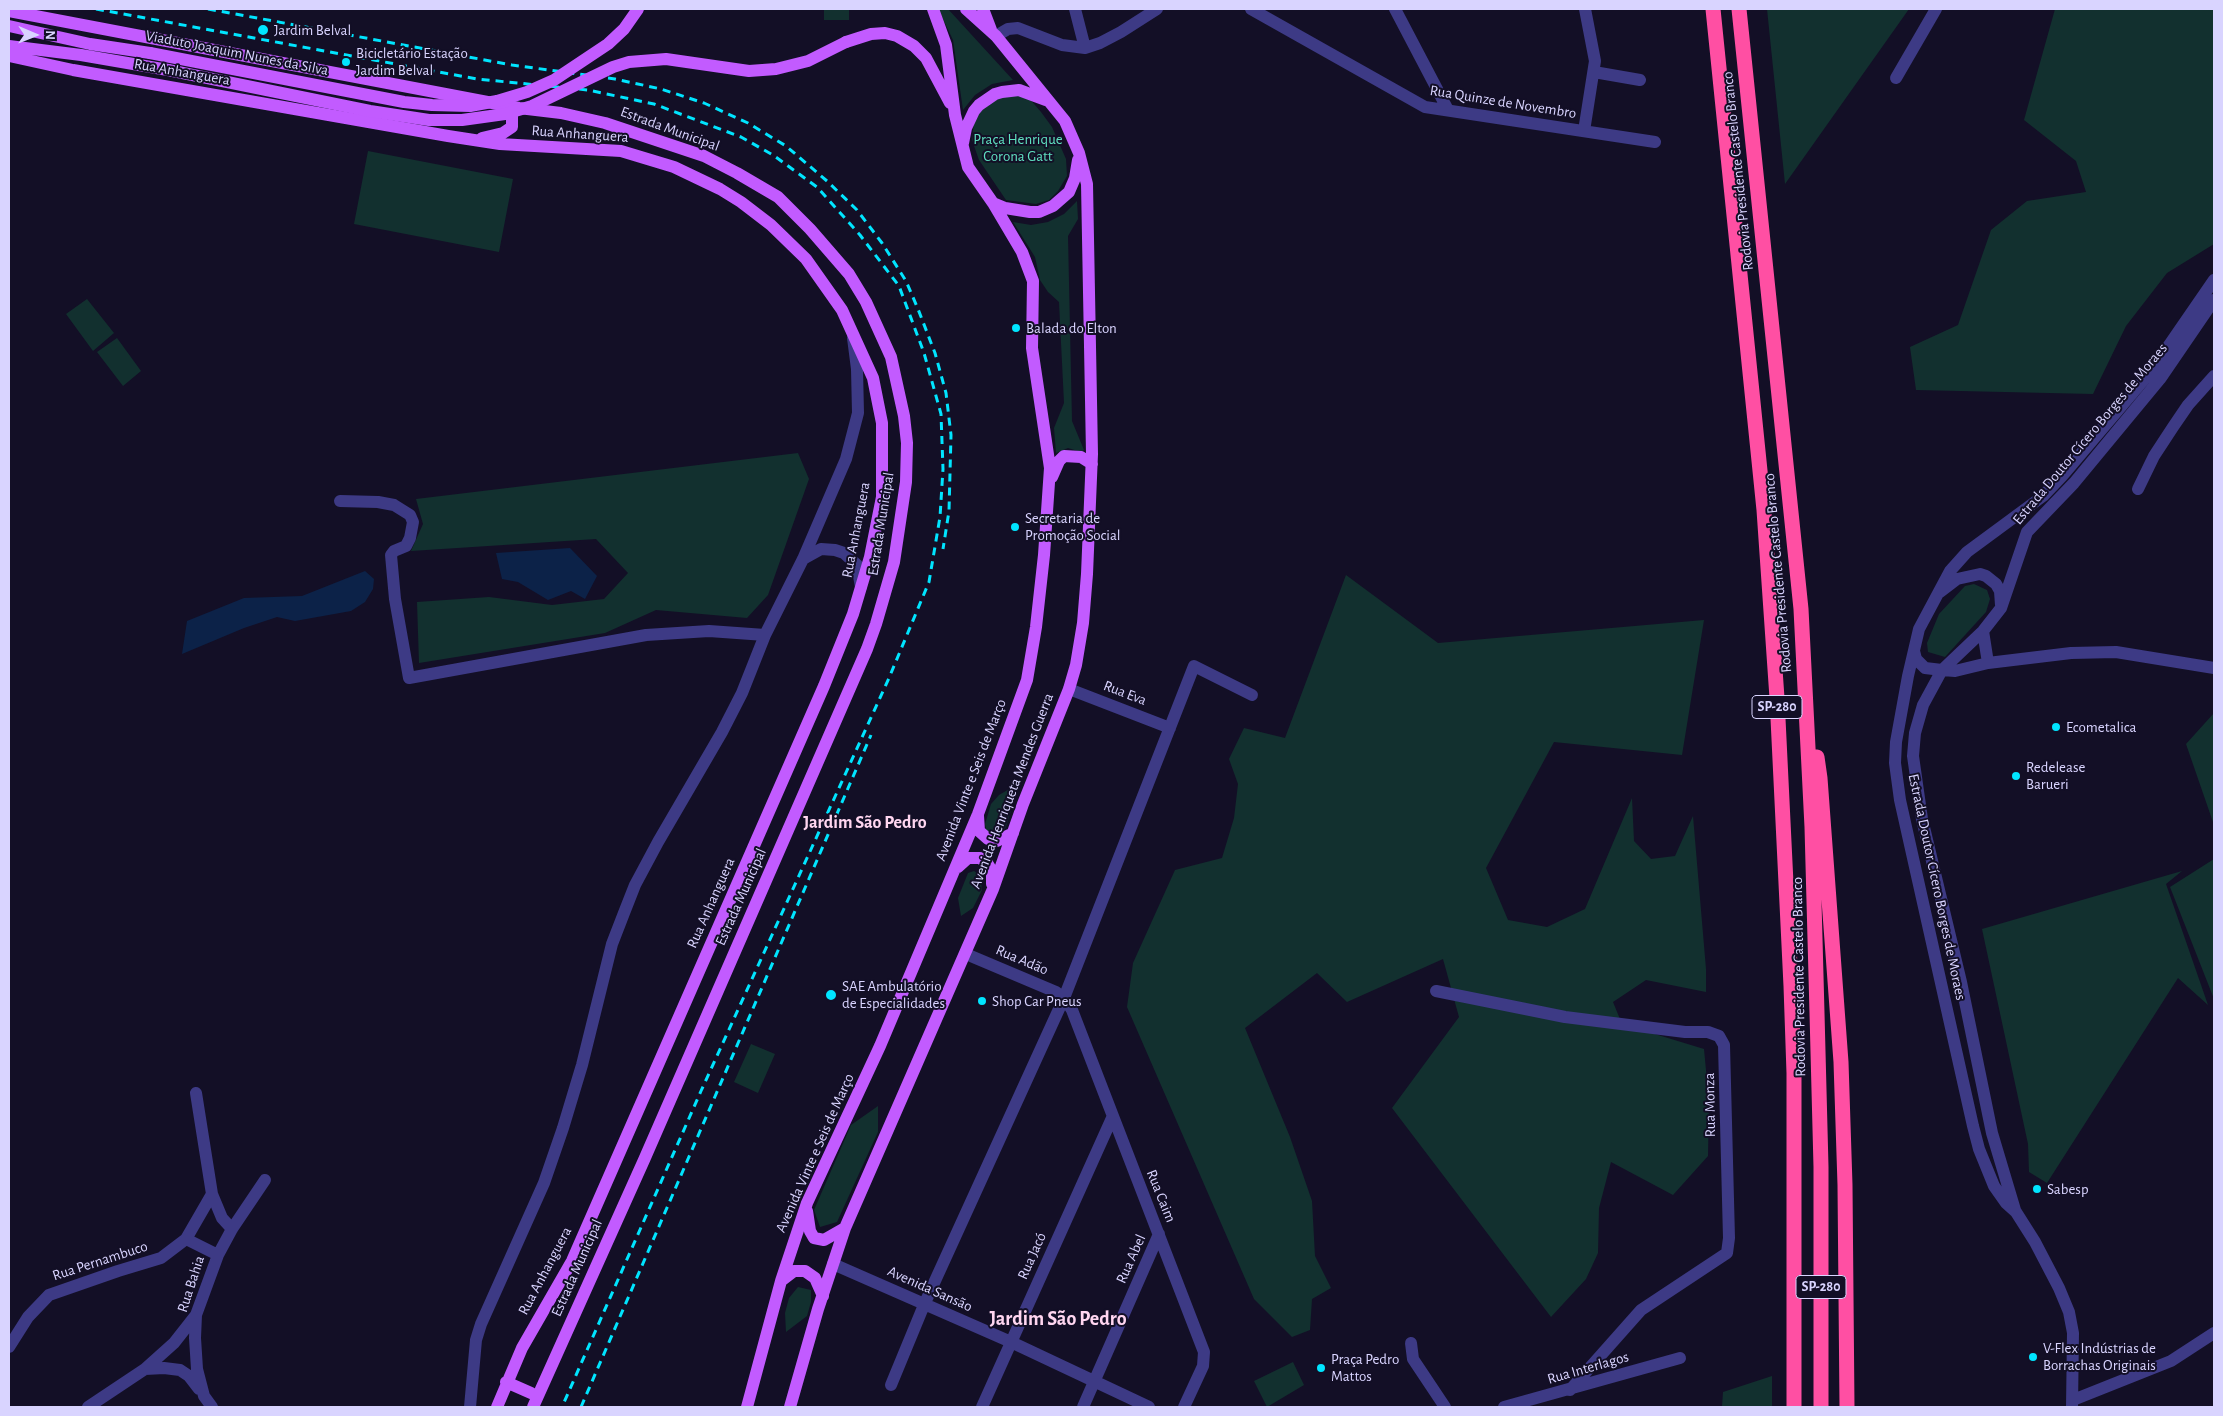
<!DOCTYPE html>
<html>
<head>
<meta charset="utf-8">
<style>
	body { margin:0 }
	#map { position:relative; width:2223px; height:1416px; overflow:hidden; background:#130f26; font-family:"Alegreya Sans",sans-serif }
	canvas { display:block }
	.frame { position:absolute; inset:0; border:10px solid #d9d4ff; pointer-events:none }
	.north { position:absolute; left:10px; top:10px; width:50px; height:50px; -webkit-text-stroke:4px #130f26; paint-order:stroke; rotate:91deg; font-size:14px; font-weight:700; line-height:20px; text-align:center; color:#d9d4ff }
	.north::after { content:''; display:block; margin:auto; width:18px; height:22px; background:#d9d4ff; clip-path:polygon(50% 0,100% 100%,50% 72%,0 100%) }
</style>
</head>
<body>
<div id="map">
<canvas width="2223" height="1416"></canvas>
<div class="frame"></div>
<div class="north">N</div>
</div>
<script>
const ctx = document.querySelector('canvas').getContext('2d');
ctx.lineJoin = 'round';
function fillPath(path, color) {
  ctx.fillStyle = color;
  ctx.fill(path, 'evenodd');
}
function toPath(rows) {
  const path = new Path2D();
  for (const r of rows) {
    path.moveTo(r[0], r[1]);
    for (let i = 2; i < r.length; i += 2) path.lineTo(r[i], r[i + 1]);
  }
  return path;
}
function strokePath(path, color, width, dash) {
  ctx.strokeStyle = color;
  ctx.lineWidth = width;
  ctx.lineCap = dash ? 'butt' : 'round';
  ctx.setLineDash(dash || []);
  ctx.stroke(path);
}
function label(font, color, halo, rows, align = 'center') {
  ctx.font = font + ' "Alegreya Sans",sans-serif';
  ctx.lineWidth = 4;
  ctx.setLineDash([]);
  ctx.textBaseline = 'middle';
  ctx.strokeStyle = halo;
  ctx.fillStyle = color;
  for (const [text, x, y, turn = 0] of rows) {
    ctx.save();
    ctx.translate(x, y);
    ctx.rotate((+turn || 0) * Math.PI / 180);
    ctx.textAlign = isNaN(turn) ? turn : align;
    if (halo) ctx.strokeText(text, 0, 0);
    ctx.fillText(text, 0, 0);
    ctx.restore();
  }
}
fillPath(toPath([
	[824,9,849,9,849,20,824,20],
	[938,9,948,9,1013,80,992,84,975,95,963,110,953,40],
	[1767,9,1909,9,1785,184],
	[2055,9,2214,9,2214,244,2167,273,2126,326,2093,394,1916,390,1910,347,1958,325,1991,230,2027,201,2086,192,2076,161,2024,120],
	[1016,94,1028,97,1041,112,1052,127,1066,159,1067,176,1058,191,1049,200,1036,204,1006,200,979,160,972,140,974,122,982,109,1000,97],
	[368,151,513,179,499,252,354,224],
	[1077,201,1078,219,1068,236,1072,421,1084,450,1081,452,1068,448,1056,453,1054,428,1064,403,1059,302,1048,292,1040,280,1035,257,1013,222,1031,225,1048,222,1064,214],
	[87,299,114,333,93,351,66,314],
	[117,338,141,371,123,386,97,352],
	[798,453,809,479,768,595,747,618,656,610,605,633,419,663,417,602,489,597,552,605,604,599,628,573,596,539,411,551,423,524,416,499],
	[1346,575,1438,643,1704,620,1682,755,1554,742,1486,868,1508,920,1547,927,1585,909,1632,798,1634,841,1651,859,1675,856,1693,816,1706,969,1706,992,1646,980,1613,1002,1622,1024,1704,1049,1709,1102,1708,1156,1673,1195,1611,1162,1599,1208,1598,1253,1586,1279,1551,1317,1392,1108,1459,1017,1443,959,1347,1002,1317,973,1245,1028,1290,1137,1312,1201,1315,1256,1331,1288,1312,1299,1310,1330,1292,1337,1254,1299,1127,1007,1133,963,1175,870,1222,858,1234,818,1238,784,1229,759,1244,728,1285,738],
	[1974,584,1987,590,1990,599,1986,612,1945,657,1928,652,1927,643,1939,614,1965,586],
	[2214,713,2214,825,2186,744],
	[1011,788,1012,807,1006,827,998,836,987,833,985,824,991,804,999,795],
	[2214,859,2214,999,2170,887],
	[974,871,980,875,982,890,973,908,961,916,958,898,968,873],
	[2182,871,2166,884,2208,1005,2178,978,2047,1183,2029,1172,2028,1144,1982,929],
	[751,1044,775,1054,758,1093,734,1082],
	[878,1106,878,1132,837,1222,820,1227,814,1210,851,1125],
	[798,1287,811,1290,811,1302,807,1316,786,1332,785,1313,789,1298],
	[1293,1362,1304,1385,1267,1407,1254,1381],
	[1772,1376,1772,1407,1722,1407,1723,1392]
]), '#12302f');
fillPath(toPath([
	[570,548,597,576,585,599,571,591,548,600,518,582,502,579,496,553],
	[365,571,374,579,373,589,365,602,351,611,295,621,277,617,244,628,182,654,187,621,244,598,302,596]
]), '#0c2248');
strokePath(toPath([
	[1075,9,1085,48],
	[1251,9,1425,107,1655,142],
	[1395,9,1448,110],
	[996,36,1008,29,1018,28,1062,45,1085,48,1100,43,1121,32,1157,9],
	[1594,72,1640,80],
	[1896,78,1936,9],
	[1584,131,1595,61,1585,9],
	[2138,489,2154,456,2173,427,2188,405,2214,376],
	[340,501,378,502,394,505,410,515,413,522,410,538,406,546,394,551,391,555,395,599,409,678,646,635,709,631,765,635],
	[803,559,821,549,835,550,844,553,857,565,861,587],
	[1940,592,1957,579,1980,574,1986,576,1996,584,2000,591,2001,605],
	[1983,631,1988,663],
	[1914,651,1916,659,1925,668,1942,670,1955,671,1988,663,2071,653,2116,652,2214,668],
	[1069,689,1170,728],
	[966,954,1056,992,1064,998,1072,1010,1204,1352,1203,1366,1184,1407],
	[1436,991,1565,1017,1685,1032,1708,1032,1719,1036,1724,1045,1729,1238,1727,1253,1641,1310,1570,1390],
	[212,1194,222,1218,232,1229],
	[2015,1210,1992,1133,1961,982,1922,819,1913,756,1915,733,1923,705,1942,670,1983,631,2001,608,2027,532,2074,483,2160,379,2214,300],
	[186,1239,218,1255],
	[833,1264,1011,1342,1149,1407],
	[1411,1343,1413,1359,1445,1407],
	[9,1347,28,1317,49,1295,118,1271,161,1258,186,1239,212,1194,196,1093],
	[145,1369,164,1368,180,1370,189,1376,199,1389],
	[891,1385,924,1305,1064,998,1194,666,1252,695],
	[2073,1400,2171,1361,2214,1333],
	[88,1407,145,1369,174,1343,196,1315],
	[212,1407,204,1396,197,1369,195,1338,196,1315,218,1255,232,1229,265,1180],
	[470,1407,476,1340,481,1324,544,1183,563,1128,582,1065,612,944,624,913,635,885,658,842,722,732,742,693,765,635,803,559,846,459,858,413,857,369,853,338],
	[982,1407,1112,1118],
	[1083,1407,1159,1234],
	[1504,1407,1680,1358],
	[2072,1407,2073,1333,2069,1312,2059,1288,2035,1242,2016,1212,2006,1203,1994,1186,1979,1149,1973,1126,1900,800,1895,763,1896,742,1908,676,1919,629,1950,571,1967,552,2043,496,2062,476,2152,370,2214,280]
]), '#3d3a85', 12);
strokePath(toPath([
	[983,9,991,30],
	[9,11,519,108,561,113,605,123,704,156,737,173,778,197,810,229,849,274,866,302,891,357,904,416,907,443,906,482,894,562,876,624,867,649,644,1160,533,1407],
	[9,26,90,44,150,53],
	[846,42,871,34,885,33,897,36,914,46,926,58,950,103],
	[9,46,81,55,168,70],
	[9,56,73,70,448,136,500,144,621,151,674,167,720,189,741,202,771,225,806,259,842,310,873,378,882,423,882,497,870,557,853,614,824,686,572,1261,522,1348,497,1407],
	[482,138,503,133,512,127,512,116,504,105],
	[963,143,966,128,974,111,979,105,995,94,1002,92,1019,90,1046,100],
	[993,203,1005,208,1030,212,1039,212,1053,206,1069,192,1075,178,1078,160],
	[1052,477,1059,461,1064,456,1081,457,1092,464],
	[978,816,979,831,988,839,997,841,1013,833],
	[958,867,968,858,980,858,987,863,992,871,992,884],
	[807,1211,810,1231,814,1238,824,1240,845,1228],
	[781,1281,794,1271,805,1271,815,1278,823,1296],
	[506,1382,531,1393],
	[747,1407,781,1281,807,1203,880,1046,978,814,1027,680,1036,627,1044,555,1050,468,1032,348,1033,281,1022,252,993,203,968,167,955,115,946,45,933,9],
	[790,1407,818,1309,845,1228,993,889,1023,804,1069,689,1076,665,1083,623,1087,574,1092,454,1087,184,1079,153,1065,121,996,36,966,9]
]), '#c25bff', 12);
strokePath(toPath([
	[1713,9,1764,510,1777,698,1791,986,1794,1073,1794,1407],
	[1739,9,1801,609,1812,827,1817,1013,1821,1167,1821,1407],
	[1817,757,1820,778,1841,1062,1845,1185,1847,1407]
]), '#ff4fa3', 15);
strokePath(toPath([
	[96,9,477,79,588,90,654,104,741,137,773,155,817,187,860,235,899,286,924,353,941,414,943,469,940,517,929,582,889,678,701,1091,562,1407],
	[208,9,512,65,615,79,661,89,704,103,748,123,786,146,827,181,857,210,882,243,906,281,918,309,935,353,946,393,951,435,949,511,943,549],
	[581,1407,871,735]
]), '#00e5ff', 3, [8, 6]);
strokePath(toPath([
	[150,53,404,102,432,105,470,106,497,101,527,92,554,80,608,44,624,29,638,9],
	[168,70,370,111,429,120,462,120,505,114,532,106,613,67,629,62,666,59,749,71,776,69,808,61,846,42]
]), '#c25bff', 12);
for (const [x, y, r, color] of [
	[263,30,6,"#00e5ff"],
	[346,62,5,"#00e5ff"],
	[1016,328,5,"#00e5ff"],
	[1015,527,5,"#00e5ff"],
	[2056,727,5,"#00e5ff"],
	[2016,776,5,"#00e5ff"],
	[831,995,6,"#00e5ff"],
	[982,1001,5,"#00e5ff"],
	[2037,1189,5,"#00e5ff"],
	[2033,1357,5,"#00e5ff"],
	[1321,1368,5,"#00e5ff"]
]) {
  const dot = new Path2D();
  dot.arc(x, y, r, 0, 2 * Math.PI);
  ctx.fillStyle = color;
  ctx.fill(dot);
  strokePath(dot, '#130f26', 2);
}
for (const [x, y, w] of [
	[1777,707,50],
	[1821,1287,50]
]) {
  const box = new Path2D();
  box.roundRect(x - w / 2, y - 11.5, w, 23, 4);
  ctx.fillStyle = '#130f26';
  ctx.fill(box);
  strokePath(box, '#d9d4ff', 1);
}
label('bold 14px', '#d9d4ff', null, [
	["SP-280",1777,707],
	["SP-280",1821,1287]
]);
label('15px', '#d9d4ff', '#130f26', [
	["Jardim Belval",274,30],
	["Bicicletário Estação",356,53],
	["Jardim Belval",356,70],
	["Balada do Elton",1026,328],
	["Secretaria de",1025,518],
	["Promoção Social",1025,535],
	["Ecometalica",2066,727],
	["Redelease",2026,767],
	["Barueri",2026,784],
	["SAE Ambulatório",842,986],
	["de Especialidades",842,1003],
	["Shop Car Pneus",992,1001],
	["Sabesp",2047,1189],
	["V-Flex Indústrias de",2043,1348],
	["Borrachas Originais",2043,1365],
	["Praça Pedro",1331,1359],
	["Mattos",1331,1376]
], 'left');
label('15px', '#d9d4ff', '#130f26', [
	["Viaduto Joaquim Nunes da Silva",237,53,11],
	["Rua Anhanguera",182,72,10],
	["Rua Quinze de Novembro",1503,102,9],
	["Estrada Municipal",670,129,20],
	["Rua Anhanguera",580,134,4],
	["Rodovia Presidente Castelo Branco",1738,171,-96],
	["Estrada Doutor Cícero Borges de Moraes",2090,434,-50],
	["Estrada Municipal",881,524,-81],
	["Rua Anhanguera",856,530,-79],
	["Rodovia Presidente Castelo Branco",1778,573,-95],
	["Rua Eva",1125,693,21],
	["Avenida Vinte e Seis de Março",971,780,-69],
	["Avenida Henriqueta Mendes Guerra",1012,791,-69],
	["Estrada Doutor Cícero Borges de Moraes",1937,887,78],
	["Estrada Municipal",741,897,-66],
	["Rua Anhanguera",711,903,-66],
	["Rua Adão",1022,960,23],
	["Rodovia Presidente Castelo Branco",1799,977,-91],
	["Rua Monza",1710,1105,-91],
	["Avenida Vinte e Seis de Março",815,1153,-66],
	["Rua Caim",1161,1196,68],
	["Rua Jacó",1032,1256,-66],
	["Rua Abel",1131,1259,-66],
	["Rua Pernambuco",100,1261,-18],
	["Estrada Municipal",577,1268,-66],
	["Rua Anhanguera",545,1271,-62],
	["Rua Bahia",191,1284,-72],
	["Avenida Sansão",930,1289,24],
	["Rua Interlagos",1588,1368,-16]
]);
label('15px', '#5fe0c0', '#130f26', [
	["Praça Henrique",1018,139],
	["Corona Gatt",1018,156]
]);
label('bold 18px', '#ffd6f0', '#130f26', [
	["Jardim São Pedro",865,823]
]);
label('bold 20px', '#ffd6f0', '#130f26', [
	["Jardim São Pedro",1058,1319]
]);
</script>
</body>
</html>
